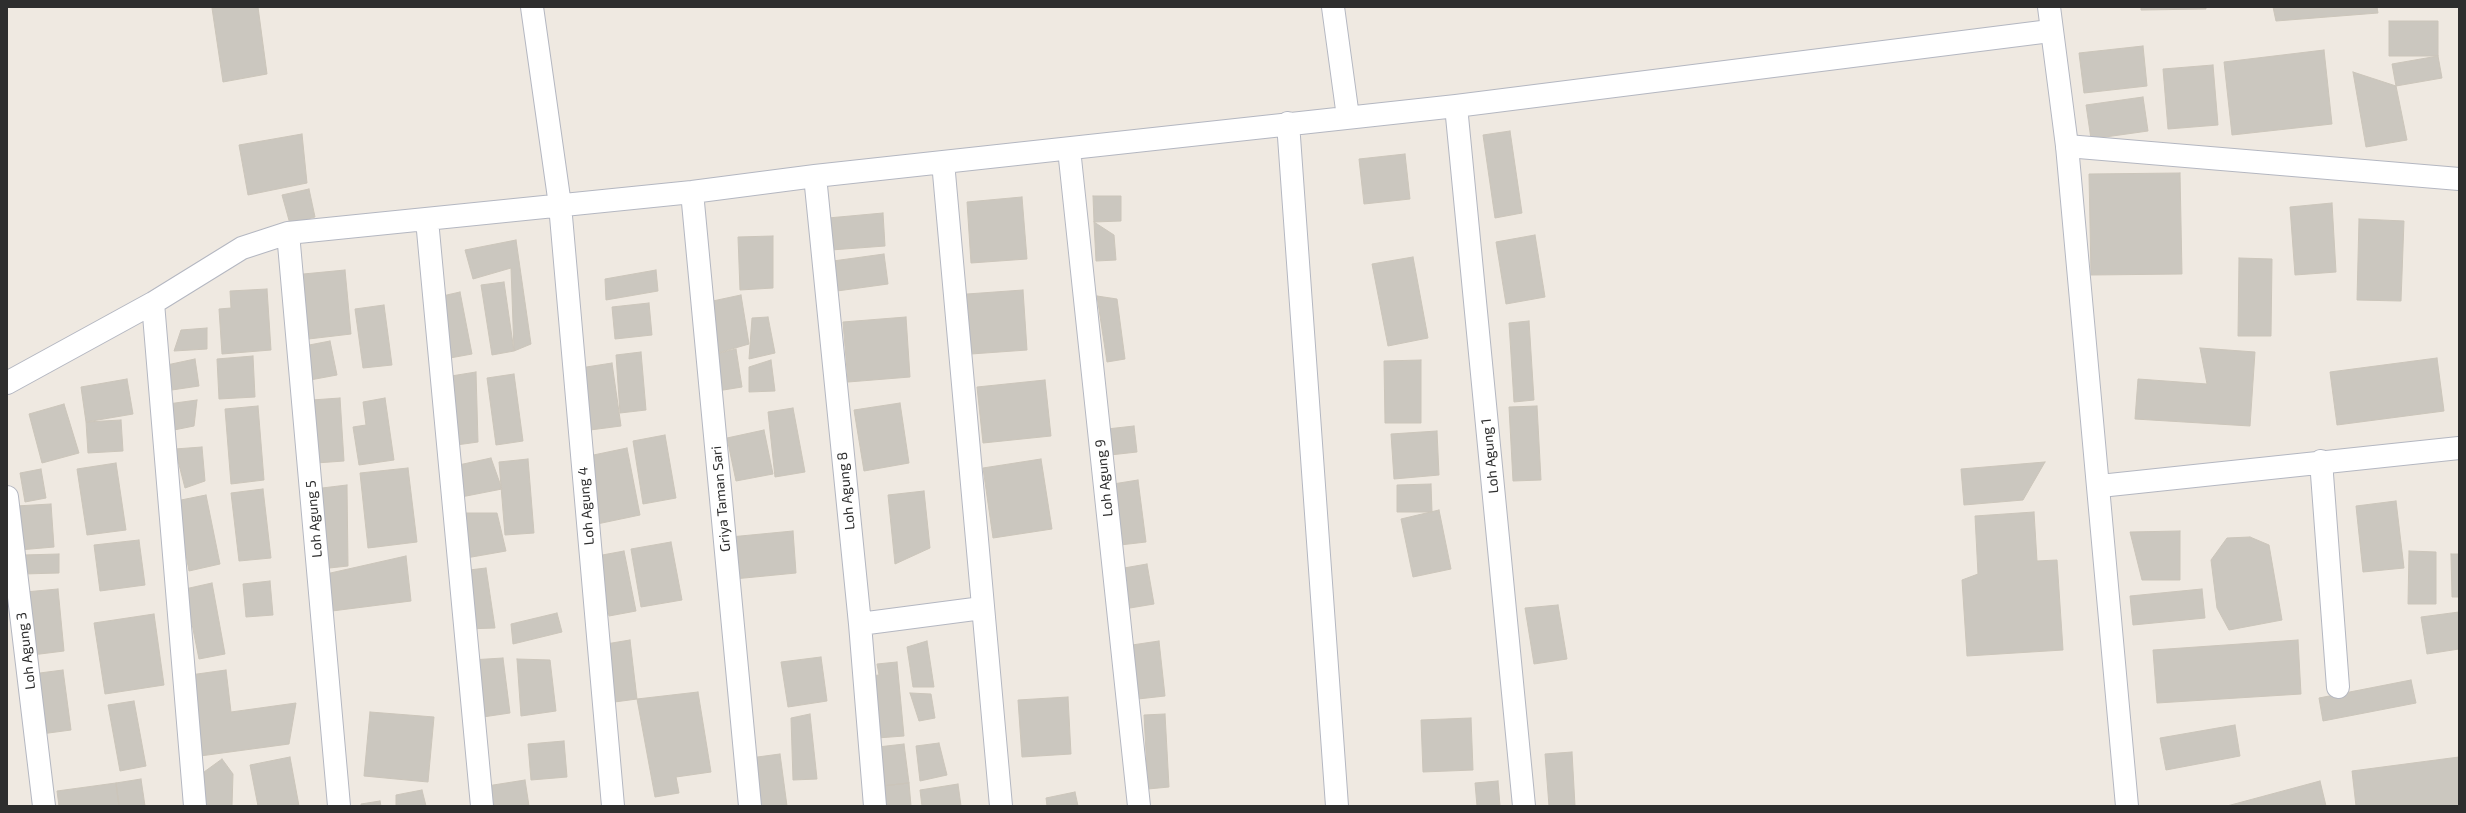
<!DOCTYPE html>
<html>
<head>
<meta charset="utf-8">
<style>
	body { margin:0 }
	#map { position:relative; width:2466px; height:813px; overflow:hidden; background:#efe9e1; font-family:"Exo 2",sans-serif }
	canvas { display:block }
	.frame { position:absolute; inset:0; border:8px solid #2e2e2e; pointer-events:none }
</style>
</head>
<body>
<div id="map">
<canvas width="2466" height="813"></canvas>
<div class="frame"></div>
</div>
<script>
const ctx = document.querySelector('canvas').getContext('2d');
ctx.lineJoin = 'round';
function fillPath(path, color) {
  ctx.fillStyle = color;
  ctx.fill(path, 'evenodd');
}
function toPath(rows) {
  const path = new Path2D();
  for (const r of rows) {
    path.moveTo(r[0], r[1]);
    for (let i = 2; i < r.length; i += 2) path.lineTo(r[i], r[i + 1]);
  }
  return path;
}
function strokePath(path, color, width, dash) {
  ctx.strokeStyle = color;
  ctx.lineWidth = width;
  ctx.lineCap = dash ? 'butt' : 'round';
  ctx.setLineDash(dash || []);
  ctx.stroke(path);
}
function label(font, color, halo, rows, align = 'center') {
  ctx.font = font + ' "Exo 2",sans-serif';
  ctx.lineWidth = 3;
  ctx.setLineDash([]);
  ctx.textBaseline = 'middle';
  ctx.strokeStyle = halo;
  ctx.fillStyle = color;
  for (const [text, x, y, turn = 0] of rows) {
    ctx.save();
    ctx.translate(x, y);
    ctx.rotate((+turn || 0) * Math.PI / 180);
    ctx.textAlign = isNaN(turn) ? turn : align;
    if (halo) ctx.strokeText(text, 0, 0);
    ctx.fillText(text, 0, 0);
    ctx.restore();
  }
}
const building = toPath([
	[258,7,267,74,223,82,212,8,258,7],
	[2141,7,2206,7,2206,9,2141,10,2141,7],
	[2273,7,2377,7,2378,13,2276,21,2273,7],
	[2389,21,2438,21,2438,56,2389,56,2389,21],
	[2143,46,2147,86,2084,93,2079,53,2143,46],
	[2324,50,2332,124,2232,135,2224,62,2324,50],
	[2438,56,2442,78,2396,86,2392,64,2438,56],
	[2213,65,2218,125,2168,129,2163,69,2213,65],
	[2353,72,2396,86,2407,140,2366,147,2353,72],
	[2143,97,2148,131,2091,139,2086,105,2143,97],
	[1510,131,1522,213,1495,218,1483,135,1510,131],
	[302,134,307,183,248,195,239,145,302,134],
	[1405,154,1410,199,1364,204,1359,159,1405,154],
	[2180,173,2182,274,2091,275,2089,174,2180,173],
	[309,189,315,217,290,224,282,195,309,189],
	[1093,196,1121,196,1121,221,1094,222,1093,196],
	[1022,197,1027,259,971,263,967,202,1022,197],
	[2332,203,2336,272,2295,275,2290,207,2332,203],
	[883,213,885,246,831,250,828,218,883,213],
	[2359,219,2404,221,2401,301,2357,300,2359,219],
	[1094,222,1114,235,1116,260,1096,261,1094,222],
	[1535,235,1545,297,1506,304,1496,242,1535,235],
	[773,236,773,288,740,290,738,237,773,236],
	[516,240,531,344,514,351,511,268,473,279,465,250,516,240],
	[884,254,888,284,837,291,833,261,884,254],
	[1413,257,1428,338,1388,346,1372,264,1413,257],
	[2239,258,2272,259,2271,336,2238,336,2239,258],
	[345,270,351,334,300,340,293,275,345,270],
	[656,270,658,291,606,300,605,279,656,270],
	[504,282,514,351,492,355,481,285,504,282],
	[267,289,271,350,222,354,219,309,231,308,230,291,267,289],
	[1023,290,1027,350,971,354,967,294,1023,290],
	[460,292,472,354,450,358,438,297,460,292],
	[741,295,749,344,711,355,708,302,741,295],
	[1097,296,1117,299,1125,359,1107,362,1097,296],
	[649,303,652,335,615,339,612,307,649,303],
	[384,305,392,365,363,368,355,309,384,305],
	[768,317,775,353,749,359,752,318,768,317],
	[906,317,910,377,848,382,843,322,906,317],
	[1529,321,1534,400,1514,402,1509,323,1529,321],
	[207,328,207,349,174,351,181,330,207,328],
	[330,341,337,375,310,380,304,346,330,341],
	[2200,348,2255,352,2250,426,2135,419,2138,379,2207,384,2200,348],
	[736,349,742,387,711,392,711,355,736,349],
	[641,352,646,410,620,413,616,355,641,352],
	[253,356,255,397,219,399,217,359,253,356],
	[2437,358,2444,411,2337,425,2330,372,2437,358],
	[195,359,199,386,165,391,162,366,195,359],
	[771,360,775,391,749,392,749,367,771,360],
	[1421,360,1421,423,1385,423,1384,361,1421,360],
	[612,363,621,426,590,430,580,368,612,363],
	[476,372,478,442,449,446,445,377,476,372],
	[514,374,523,441,496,445,487,378,514,374],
	[127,379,133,414,86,422,81,387,127,379],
	[1045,380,1051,436,983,443,977,387,1045,380],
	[340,398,344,461,316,463,312,400,340,398],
	[385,398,394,460,359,465,353,427,366,425,363,402,385,398],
	[197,400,194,426,174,430,168,404,197,400],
	[900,403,909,463,864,471,854,410,900,403],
	[64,404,79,453,42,463,29,414,64,404],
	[258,406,264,480,231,484,225,409,258,406],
	[1537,406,1541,480,1513,481,1509,407,1537,406],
	[793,408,805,472,775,477,768,412,793,408],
	[121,420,123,451,88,453,86,422,121,420],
	[1134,426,1137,452,1110,455,1107,429,1134,426],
	[764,430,773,474,736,481,727,438,764,430],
	[1437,431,1439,475,1394,479,1391,434,1437,431],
	[665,435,676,498,643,504,633,441,665,435],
	[202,447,205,481,185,488,175,449,202,447],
	[627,448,640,515,597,524,584,457,627,448],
	[491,458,502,489,456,498,454,466,491,458],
	[528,459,534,533,505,535,499,462,528,459],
	[1041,459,1052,529,993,538,983,468,1041,459],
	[2045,462,2023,500,1964,505,1961,469,2045,462],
	[116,463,126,530,87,535,77,469,116,463],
	[408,468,417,542,368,548,360,473,408,468],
	[41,469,46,498,25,502,20,473,41,469],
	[1138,480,1146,542,1120,545,1113,484,1138,480],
	[1431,484,1432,512,1397,512,1397,485,1431,484],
	[347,485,348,566,320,569,314,489,347,485],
	[263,489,271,558,239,561,231,493,263,489],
	[924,491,930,548,895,564,888,495,924,491],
	[206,495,220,564,189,571,176,501,206,495],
	[2396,501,2404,568,2363,572,2356,506,2396,501],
	[51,504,54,547,19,550,16,506,51,504],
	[1439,510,1451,569,1413,577,1401,519,1439,510],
	[2034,512,2037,561,2057,560,2063,650,1967,656,1962,580,1978,574,1975,516,2034,512],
	[464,513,497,513,506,551,466,558,464,513],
	[793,531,796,573,734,579,730,537,793,531],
	[2180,531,2180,580,2142,580,2130,532,2180,531],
	[2250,537,2269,545,2282,620,2229,630,2217,608,2211,560,2227,538,2250,537],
	[139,540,145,585,100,591,94,545,139,540],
	[671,542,682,600,641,607,631,549,671,542],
	[624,551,636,611,609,616,597,556,624,551],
	[2409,551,2436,552,2436,604,2408,604,2409,551],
	[59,554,59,573,23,574,23,555,59,554],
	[2451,554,2459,554,2459,597,2452,597,2451,554],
	[406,556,411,601,332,611,326,574,406,556],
	[1147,564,1154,604,1130,608,1124,568,1147,564],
	[486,568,495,628,466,629,461,571,486,568],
	[270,581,273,615,246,617,243,584,270,581],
	[212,583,225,654,199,659,185,589,212,583],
	[58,589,64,651,32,655,25,592,58,589],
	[2202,589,2205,618,2133,625,2130,596,2202,589],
	[1558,605,1567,659,1534,664,1525,608,1558,605],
	[2459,612,2459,649,2427,654,2421,617,2459,612],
	[557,613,562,632,513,644,511,624,557,613],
	[154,614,164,685,105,694,94,623,154,614],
	[630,640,637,699,607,703,600,645,630,640],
	[2298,640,2301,694,2157,703,2153,650,2298,640],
	[927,641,934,687,913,687,907,647,927,641],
	[1159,641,1165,696,1138,699,1132,645,1159,641],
	[821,657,827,701,788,707,781,662,821,657],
	[503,658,510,713,476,718,471,660,503,658],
	[517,659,550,660,556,711,521,716,517,659],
	[897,662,904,736,877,738,870,676,879,675,877,664,897,662],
	[63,670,71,730,41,734,32,674,63,670],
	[226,670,231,712,296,703,289,744,200,756,190,675,226,670],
	[2411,680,2416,703,2323,721,2319,698,2411,680],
	[698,692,711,772,676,777,679,793,655,797,637,699,698,692],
	[910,693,931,694,935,718,919,721,910,693],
	[1068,697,1071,754,1022,757,1018,700,1068,697],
	[134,701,146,766,120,771,108,705,134,701],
	[370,712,434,717,428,782,364,776,370,712],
	[810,714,817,779,793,780,791,718,810,714],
	[1165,714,1169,787,1148,789,1144,715,1165,714],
	[1471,718,1473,770,1423,772,1421,720,1471,718],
	[2235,725,2240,756,2166,770,2160,738,2235,725],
	[564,741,567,777,531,780,528,744,564,741],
	[939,743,947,775,920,781,916,746,939,743],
	[904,744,909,783,882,786,878,747,904,744],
	[1572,752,1575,806,1549,806,1545,754,1572,752],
	[780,754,787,806,757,806,750,758,780,754],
	[290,757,299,806,258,806,250,765,290,757],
	[2459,757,2459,806,2356,806,2352,771,2459,757],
	[222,759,233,774,232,806,204,806,204,772,222,759],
	[141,779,145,806,119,806,116,783,141,779],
	[525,780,529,806,490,806,487,786,525,780],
	[1498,781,1500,806,1477,806,1475,783,1498,781],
	[2320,781,2326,806,2227,806,2320,781],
	[116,783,119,806,59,806,57,791,116,783],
	[909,783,911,806,887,806,882,786,909,783],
	[958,784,961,806,922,806,920,790,958,784],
	[422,790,426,806,396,806,396,795,422,790],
	[1075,792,1078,806,1047,806,1046,798,1075,792],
	[380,801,381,806,361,806,361,804,380,801]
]);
fillPath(building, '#cbc7bf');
strokePath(building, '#cbc5ba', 1);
const minor = toPath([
	[532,7,560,205,613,806],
	[1333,7,1348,117],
	[1456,106,1524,806],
	[1288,123,1337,806],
	[2067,146,2459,179],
	[1069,149,1139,806],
	[943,162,1001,806],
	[815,176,860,624,875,806],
	[692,192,750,806],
	[427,220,482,806],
	[288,233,339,806],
	[153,303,195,806],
	[7,383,153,303,242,248,288,233,692,192,815,176,1456,106,2050,31],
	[2321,461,2338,687],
	[2100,486,2459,448],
	[7,497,44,806],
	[860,624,982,608]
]);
const secondary = toPath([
	[2049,7,2067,146,2127,806]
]);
strokePath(minor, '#b4b7c1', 24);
strokePath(secondary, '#b4b7c1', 24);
strokePath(minor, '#fff', 22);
strokePath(secondary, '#fff', 22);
label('14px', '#2e2e2e', '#fff', [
	["Loh Agung 1",1490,456,-96],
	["Loh Agung 9",1104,478,-96],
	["Loh Agung 8",846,491,-96],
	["Griya Taman Sari",721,499,-95],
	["Loh Agung 4",586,506,-95],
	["Loh Agung 5",314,519,-95],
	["Loh Agung 3",26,651,-97]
]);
</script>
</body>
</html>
